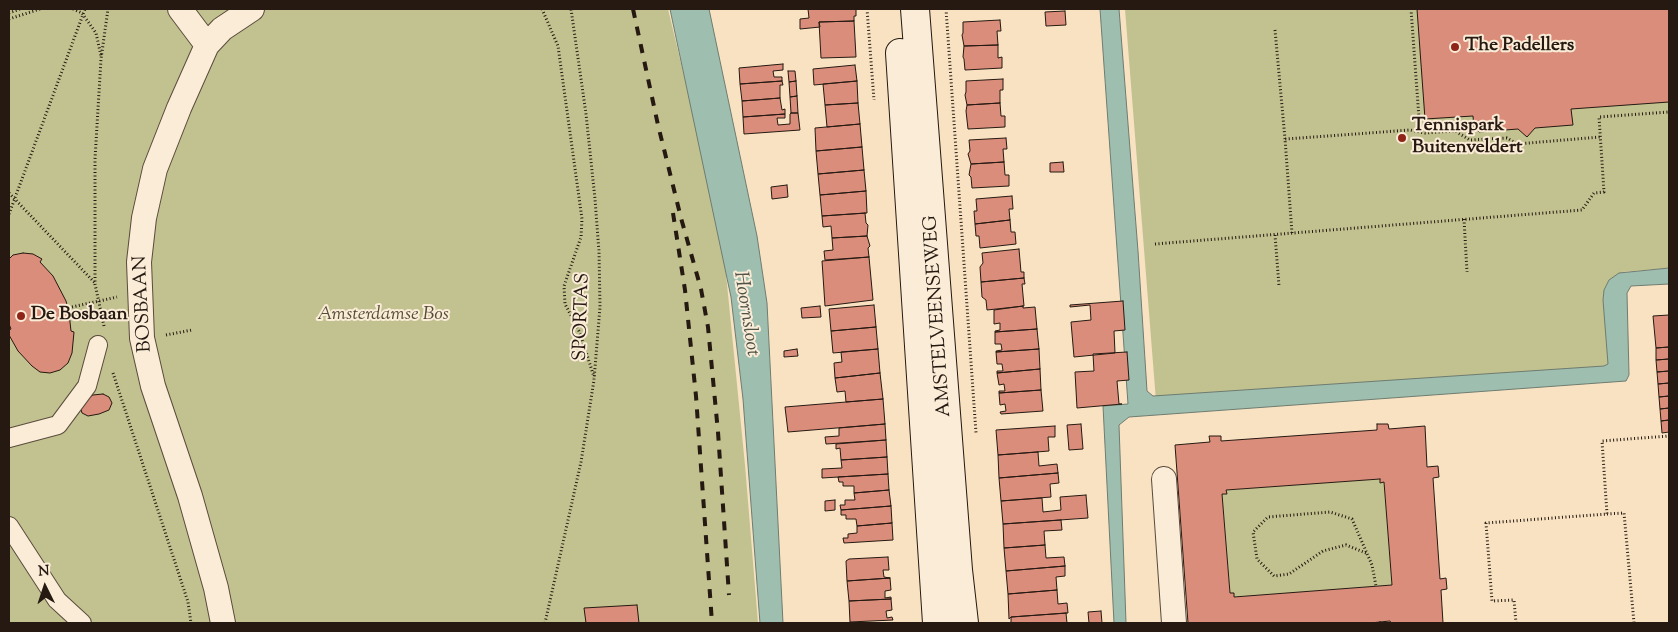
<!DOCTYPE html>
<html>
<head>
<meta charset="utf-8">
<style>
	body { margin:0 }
	#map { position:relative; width:1678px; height:632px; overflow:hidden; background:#f8e2c2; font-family:"Sorts Mill Goudy",serif }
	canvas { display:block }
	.frame { position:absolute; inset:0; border:10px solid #251911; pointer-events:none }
	.north { position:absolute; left:20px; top:562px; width:50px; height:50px; -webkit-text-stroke:4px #faecd7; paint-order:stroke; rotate:356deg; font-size:14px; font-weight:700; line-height:20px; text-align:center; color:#251911 }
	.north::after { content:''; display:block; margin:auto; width:18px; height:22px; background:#251911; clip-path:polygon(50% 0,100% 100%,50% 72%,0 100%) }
</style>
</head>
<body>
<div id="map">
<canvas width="1678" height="632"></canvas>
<div class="frame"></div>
<div class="north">N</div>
</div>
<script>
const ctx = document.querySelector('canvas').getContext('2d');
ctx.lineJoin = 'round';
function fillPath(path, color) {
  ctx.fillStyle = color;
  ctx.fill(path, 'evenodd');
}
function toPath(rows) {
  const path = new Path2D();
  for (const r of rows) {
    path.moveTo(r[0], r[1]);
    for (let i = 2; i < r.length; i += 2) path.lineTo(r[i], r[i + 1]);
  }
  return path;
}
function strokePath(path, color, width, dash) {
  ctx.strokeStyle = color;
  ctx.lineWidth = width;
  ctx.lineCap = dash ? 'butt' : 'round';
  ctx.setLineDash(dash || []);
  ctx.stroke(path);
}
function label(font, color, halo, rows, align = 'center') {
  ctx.font = font + ' "Sorts Mill Goudy",serif';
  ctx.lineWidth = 4;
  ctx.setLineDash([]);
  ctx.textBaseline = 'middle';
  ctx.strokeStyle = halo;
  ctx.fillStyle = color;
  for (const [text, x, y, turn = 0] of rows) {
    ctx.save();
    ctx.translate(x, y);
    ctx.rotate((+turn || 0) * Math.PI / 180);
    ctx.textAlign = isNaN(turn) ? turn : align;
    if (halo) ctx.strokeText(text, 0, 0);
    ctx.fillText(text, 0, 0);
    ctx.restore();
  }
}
fillPath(toPath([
	[9,9,668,9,722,234,745,465,758,623,9,623],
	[1125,9,1669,9,1669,268,1622,272,1628,366,1156,401],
	[1380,479,1380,483,1384,482,1392,585,1234,597,1234,593,1230,593,1222,494,1226,494,1226,490]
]), '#c2c290');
const water = toPath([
	[670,9,709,9,757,236,767,303,783,623,760,623,743,399,731,297,670,9],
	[1100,9,1119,9,1138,251,1147,391,1153,396,1604,366,1608,364,1603,300,1604,290,1609,280,1619,273,1669,268,1669,284,1631,286,1627,293,1629,375,1626,381,1129,417,1119,425,1126,623,1114,623,1103,406,1128,404,1100,9]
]);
fillPath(water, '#9ebeaf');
strokePath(water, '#6e7c70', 1);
const building = toPath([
	[808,9,856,9,856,16,854,16,854,21,819,22,820,27,800,29,800,19,809,18,808,9],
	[1417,9,1669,9,1669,102,1571,109,1573,125,1535,128,1527,137,1518,129,1479,132,1474,127,1473,116,1425,119,1417,9],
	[1065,11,1066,25,1046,26,1045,12,1065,11],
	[1000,20,1001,31,997,31,998,45,964,46,962,35,963,33,963,22,1000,20],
	[854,21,856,57,821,58,819,22,854,21],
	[998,45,998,58,1002,57,1002,68,965,70,964,59,963,57,964,46,998,45],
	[783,64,783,70,773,71,774,77,782,77,782,81,740,84,739,68,783,64],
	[855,65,857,81,814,85,813,69,855,65],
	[788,71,795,71,796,81,789,82,788,71],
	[1003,79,1003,90,1000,90,1000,103,967,105,965,95,966,92,966,81,1003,79],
	[782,81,783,85,780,85,780,98,742,101,740,84,782,81],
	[796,81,797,96,790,97,789,82,796,81],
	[857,81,858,103,825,105,823,84,857,81],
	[797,96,798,113,791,113,790,97,797,96],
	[780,98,782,110,785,109,785,114,743,117,742,101,780,98],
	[858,103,860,124,827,127,825,105,858,103],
	[1000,103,1001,116,1005,116,1005,127,968,129,966,111,967,105,1000,103],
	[791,113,798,113,800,130,744,134,743,117,785,114,785,118,777,118,778,125,790,124,790,114,791,113],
	[860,124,862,147,816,151,815,128,860,124],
	[1006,138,1007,149,1003,149,1004,162,971,164,968,154,970,151,969,140,1006,138],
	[862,147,864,170,818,174,816,151,862,147],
	[1004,162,1005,175,1009,175,1009,186,972,188,971,177,969,175,971,164,1004,162],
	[1063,162,1064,172,1050,172,1050,163,1063,162],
	[864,170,866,191,820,195,818,174,864,170],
	[787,185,788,197,772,199,771,187,787,185],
	[866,191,867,213,822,216,820,195,866,191],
	[1012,196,1013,209,1009,209,1010,220,975,224,974,211,977,211,976,199,1012,196],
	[865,213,866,223,868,225,867,236,832,238,831,226,823,227,822,216,865,213],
	[1010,220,1011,232,1015,232,1016,244,980,248,979,236,976,236,975,224,1010,220],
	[867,236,870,246,868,248,869,257,825,260,824,251,833,250,832,238,867,236],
	[1019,249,1021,272,1024,272,1024,278,981,282,980,267,983,263,982,253,1019,249],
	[23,253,33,254,42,259,40,262,53,276,66,301,69,313,71,331,74,332,72,353,68,363,60,370,50,373,40,372,32,366,18,351,9,335,9,330,11,329,9,324,9,259,13,255,23,253],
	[869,257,873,300,825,306,822,261,869,257],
	[1024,278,1025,284,1022,284,1024,306,987,310,986,300,982,297,981,282,1024,278],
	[1123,301,1125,330,1114,331,1115,353,1074,357,1071,322,1091,320,1090,305,1070,307,1070,305,1123,301],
	[874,305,876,327,831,331,829,309,874,305],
	[820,306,821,317,802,318,801,308,820,306],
	[1023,306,1023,308,1035,307,1037,329,995,332,995,331,1000,330,1000,323,994,324,994,310,1023,306],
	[1669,315,1669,347,1656,348,1653,316,1669,315],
	[876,327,878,349,833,353,831,331,876,327],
	[1037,329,1039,349,996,352,996,351,1002,350,1001,344,995,344,995,332,1037,329],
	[1669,347,1669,359,1656,360,1656,348,1669,347],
	[797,349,798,356,784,357,784,351,797,349],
	[878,349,880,373,835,378,834,363,842,362,841,352,878,349],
	[1039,349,1040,369,997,373,997,371,1003,371,1002,364,997,364,996,352,1039,349],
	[1127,352,1129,380,1117,381,1119,404,1122,404,1077,408,1075,372,1094,371,1093,354,1127,352],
	[1669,359,1669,371,1657,372,1656,360,1669,359],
	[1040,369,1041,390,999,393,999,391,1005,391,1004,384,999,385,997,373,1040,369],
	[1669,371,1669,383,1658,384,1657,372,1669,371],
	[880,373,883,399,846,402,845,391,837,392,835,378,880,373],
	[1669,383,1669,396,1659,397,1658,384,1669,383],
	[1041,390,1043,411,1001,414,1000,412,1006,411,1005,404,1000,405,999,393,1041,390],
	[103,394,109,397,112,403,109,410,99,414,88,416,82,413,80,406,84,400,93,395,103,394],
	[1669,396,1669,408,1660,409,1659,397,1669,396],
	[883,399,885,424,788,432,785,407,883,399],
	[1669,408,1669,420,1661,421,1660,409,1669,408],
	[1669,420,1669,432,1662,433,1661,421,1669,420],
	[885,424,886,440,826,444,825,437,839,436,839,428,885,424],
	[1081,424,1083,449,1069,450,1067,425,1081,424],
	[1377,424,1388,424,1389,429,1425,426,1427,467,1438,466,1439,477,1433,478,1440,579,1446,578,1447,589,1441,590,1443,623,1391,623,1390,621,1370,623,1188,623,1175,445,1210,442,1209,436,1221,436,1221,441,1377,430,1377,424],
	[1380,479,1380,483,1384,482,1392,585,1234,597,1234,593,1230,593,1222,494,1227,494,1226,490,1380,479],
	[1055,426,1055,437,1048,437,1049,451,998,455,996,430,1055,426],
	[886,440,887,457,841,460,840,448,836,449,836,444,886,440],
	[1038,452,1039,466,1057,464,1058,473,999,478,998,455,1038,452],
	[887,457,888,474,822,478,822,469,842,468,841,460,887,457],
	[1058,473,1059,483,1050,484,1051,497,1001,501,999,478,1058,473],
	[888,474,889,490,854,493,854,486,843,486,843,482,839,482,838,477,888,474],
	[889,490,891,506,841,510,840,505,845,505,845,500,855,500,854,493,889,490],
	[1086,495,1088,518,1003,524,1001,501,1042,498,1043,512,1061,510,1060,497,1086,495],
	[835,500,835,510,825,511,825,501,835,500],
	[891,506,892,523,857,526,856,519,846,519,846,515,841,515,841,510,891,506],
	[1061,520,1062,530,1044,531,1045,545,1004,548,1003,524,1061,520],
	[892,523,893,540,844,543,843,538,848,538,848,534,857,533,857,526,892,523],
	[1045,545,1046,558,1064,557,1065,566,1006,571,1004,548,1045,545],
	[888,557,889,570,883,570,884,577,890,578,847,581,846,561,849,559,888,557],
	[1065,566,1065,576,1056,577,1057,590,1008,594,1006,571,1065,566],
	[890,578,891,590,885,591,885,598,891,597,891,599,849,601,847,581,890,578],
	[1057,590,1058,604,1067,603,1068,613,1011,617,1009,619,1008,594,1057,590],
	[891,599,892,610,886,611,887,618,892,617,893,620,850,622,849,601,891,599],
	[637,605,639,623,586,623,584,608,637,605],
	[1101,611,1102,623,1089,623,1088,612,1101,611],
	[1066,613,1067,623,1011,623,1011,617,1066,613]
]);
fillPath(building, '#db8d7b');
strokePath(building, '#251911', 1);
const pedestrian = toPath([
	[9,438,58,425,87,386,98,345],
	[9,526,57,600,82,623]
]);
const minor = toPath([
	[180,9,207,45],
	[1164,479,1174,623],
	[223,623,216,588,190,496,153,386,142,338,139,262,144,218,155,169,179,108,207,45,222,29,252,9]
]);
const secondary = toPath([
	[915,9,958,570,964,623],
	[900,53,937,623]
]);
strokePath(pedestrian, '#5a4b3d', 20);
strokePath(minor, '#5a4b3d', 26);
strokePath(secondary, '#251911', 30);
strokePath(toPath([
	[73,9,82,13,96,33,101,56],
	[542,9,558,46,582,219,581,237,564,286,565,304,580,333,594,377],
	[867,9,874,100],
	[946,9,976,433],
	[1411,9,1420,132],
	[9,13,20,9],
	[9,19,40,9],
	[1275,30,1285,139],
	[9,193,95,283],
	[9,214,85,9],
	[1464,219,1467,272],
	[1292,233,1285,139,1410,130,1425,133,1455,131,1470,140,1507,138,1517,144,1600,137],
	[1275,235,1279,286],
	[1155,244,1582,210,1594,193,1604,192,1599,117,1669,112],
	[72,307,117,297],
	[104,326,95,284,95,159,101,59,108,9],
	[166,335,192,330],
	[113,373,188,602,191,623],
	[1607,514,1624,513,1634,623],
	[1366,553,1346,545,1323,551,1289,574,1274,576,1257,559,1253,532,1268,517,1330,512,1352,519,1372,565,1376,586],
	[1379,622,1380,623],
	[545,623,581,462,594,380,600,307,599,252,595,199,586,114,571,9],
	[1516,623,1514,600,1492,601,1486,523,1607,514,1602,441,1669,436]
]), '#251911', 3, [1, 2.5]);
strokePath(pedestrian, '#faecd7', 18);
strokePath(minor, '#faecd7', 24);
strokePath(secondary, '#faecd7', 28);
strokePath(toPath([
	[633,9,658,125,681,218,701,289,708,327,718,432,729,595],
	[673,213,685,290,696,396,712,623]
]), '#251911', 4, [9, 9]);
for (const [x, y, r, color] of [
	[1455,47,5,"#8f2418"],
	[1402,138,5,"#8f2418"],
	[21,316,5,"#8f2418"]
]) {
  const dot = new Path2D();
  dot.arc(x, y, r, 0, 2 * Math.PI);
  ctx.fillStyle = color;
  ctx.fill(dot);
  strokePath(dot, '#faecd7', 2);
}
label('bold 19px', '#251911', '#faecd7', [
	["The Padellers",1465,47],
	["Tennispark",1412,127],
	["Buitenveldert",1412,149],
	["De Bosbaan",31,316]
], 'left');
label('19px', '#251911', '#faecd7', [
	["BOSBAAN",144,304,-93],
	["AMSTELVEENSEWEG",939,316,-94],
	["SPORTAS",583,317,-88]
]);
label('italic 19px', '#544c37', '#faecd7', [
	["Amsterdamse Bos",383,316]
]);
label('italic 20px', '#4f5348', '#faecd7', [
	["Hoornsloot",745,314,81]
]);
</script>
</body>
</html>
